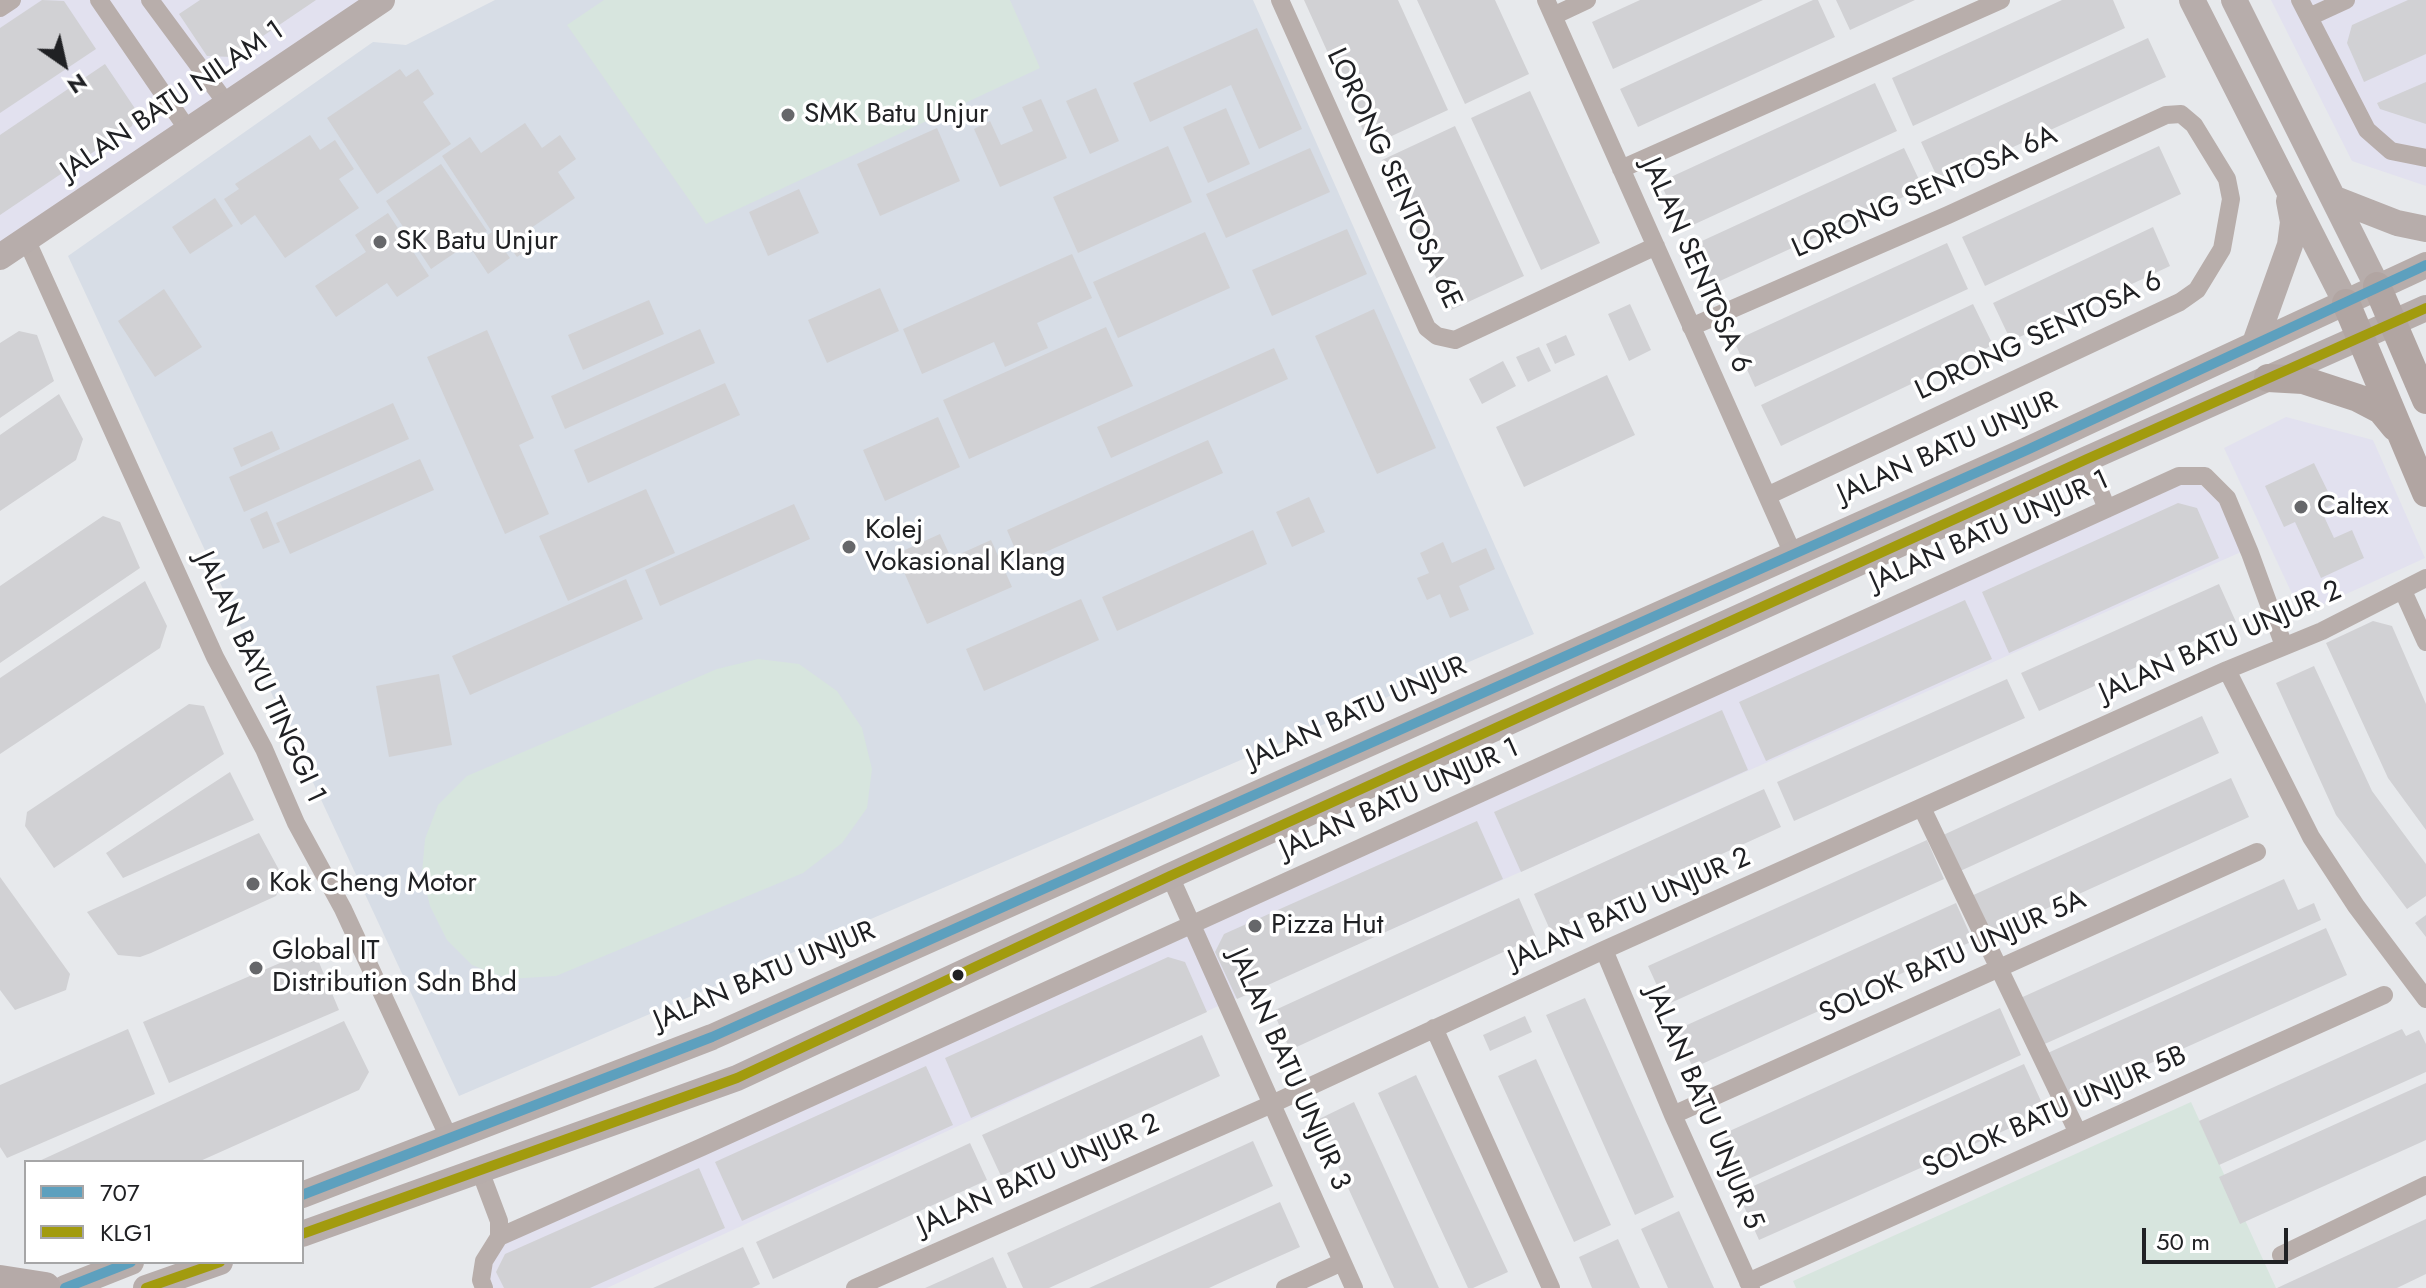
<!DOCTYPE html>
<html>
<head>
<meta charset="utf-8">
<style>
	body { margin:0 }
	#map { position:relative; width:2426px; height:1288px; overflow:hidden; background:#e7e9ec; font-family:Jost,sans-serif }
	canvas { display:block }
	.legend { position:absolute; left:24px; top:1160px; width:280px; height:104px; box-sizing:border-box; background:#fff; border:2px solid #a6a6a7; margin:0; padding:10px 14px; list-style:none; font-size:24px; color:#202124 }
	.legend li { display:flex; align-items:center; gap:16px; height:40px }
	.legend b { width:40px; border:2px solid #a6a6a7 }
	.north { position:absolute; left:24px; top:24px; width:80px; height:80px; -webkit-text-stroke:6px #fff; paint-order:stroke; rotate:146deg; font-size:22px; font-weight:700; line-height:32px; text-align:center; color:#202124 }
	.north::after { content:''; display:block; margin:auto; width:28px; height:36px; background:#202124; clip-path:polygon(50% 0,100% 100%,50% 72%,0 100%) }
	.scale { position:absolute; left:2142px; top:1228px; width:146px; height:36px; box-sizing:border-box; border:4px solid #202124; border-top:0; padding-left:10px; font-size:24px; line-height:28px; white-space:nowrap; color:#202124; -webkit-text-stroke:6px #fff; paint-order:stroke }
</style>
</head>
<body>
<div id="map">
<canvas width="2426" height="1288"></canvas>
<ul class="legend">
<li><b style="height:10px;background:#5da0be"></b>707</li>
<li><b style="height:10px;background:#a29b0e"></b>KLG1</li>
</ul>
<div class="north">N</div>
<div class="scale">50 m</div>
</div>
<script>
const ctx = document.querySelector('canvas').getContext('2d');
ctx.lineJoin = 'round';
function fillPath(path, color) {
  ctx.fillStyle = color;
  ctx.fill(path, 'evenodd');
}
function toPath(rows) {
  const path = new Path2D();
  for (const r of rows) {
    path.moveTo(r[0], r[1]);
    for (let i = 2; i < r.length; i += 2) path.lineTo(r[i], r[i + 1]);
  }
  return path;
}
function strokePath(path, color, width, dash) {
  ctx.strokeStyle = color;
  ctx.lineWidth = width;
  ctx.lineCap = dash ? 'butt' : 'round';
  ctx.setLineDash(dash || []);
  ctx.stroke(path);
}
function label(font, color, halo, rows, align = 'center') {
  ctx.font = font + ' Jost,sans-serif';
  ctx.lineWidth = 7;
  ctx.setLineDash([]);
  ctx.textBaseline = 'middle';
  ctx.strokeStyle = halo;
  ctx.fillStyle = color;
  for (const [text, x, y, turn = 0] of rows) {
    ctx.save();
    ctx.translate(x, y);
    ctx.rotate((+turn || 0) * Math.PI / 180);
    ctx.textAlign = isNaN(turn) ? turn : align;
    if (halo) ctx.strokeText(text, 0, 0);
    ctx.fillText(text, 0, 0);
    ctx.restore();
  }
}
fillPath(toPath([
	[0,0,364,0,0,247],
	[2271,0,2426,0,2426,186,2352,161],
	[2286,417,2373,440,2425,558,2318,607,2294,598,2224,448],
	[2182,483,2201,485,2222,505,2241,552,1214,1008,607,1288,492,1288,489,1281,491,1263,504,1242]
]), '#e2e1ef');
fillPath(toPath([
	[495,0,1253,0,1534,634,459,1096,68,256,373,42,406,45]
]), '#d7dde6');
fillPath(toPath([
	[604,0,1010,0,1040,68,706,224,567,25],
	[758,659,799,664,837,691,862,728,872,769,867,808,842,843,803,873,556,976,509,979,472,965,447,940,430,906,422,873,425,839,438,805,467,776,717,669],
	[2191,1102,2276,1288,1796,1288,1793,1281]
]), '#d7e5de');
fillPath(toPath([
	[42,0,64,1,96,49,0,113,0,28],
	[200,0,316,0,232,57,207,56,179,14],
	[1304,0,1398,0,1448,110,1370,146],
	[1417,0,1495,0,1529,74,1465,104],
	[1640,0,1763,0,1613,69,1592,22],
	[1813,0,1818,0,1835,37,1638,127,1620,89],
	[1836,0,1915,0,1850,30],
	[2062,0,2113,0,2125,28,1913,126,1892,78],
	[2408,0,2426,0,2426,54,2364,82,2347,43,2352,25],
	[1257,28,1302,129,1259,149,1231,85,1150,122,1133,83],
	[2148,38,2166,77,1939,181,1921,142],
	[105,64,136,110,132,126,0,215,0,135],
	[400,69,406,77,418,69,434,94,423,102,451,144,377,194,327,118],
	[2426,82,2426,124,2380,109,2377,103],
	[1875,83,1897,131,1682,230,1660,182],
	[1096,88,1119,141,1090,154,1066,101],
	[1530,91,1600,243,1541,270,1471,118],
	[1041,99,1067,158,1000,187,974,129,990,121,1001,145,1033,131,1022,107],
	[1226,108,1250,164,1208,183,1183,127],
	[525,123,542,148,560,135,576,159,558,172,575,198,531,228,540,241,517,257,507,243,502,247,510,258,488,274,470,247,492,232,442,156,470,137,481,153],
	[1455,126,1524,276,1451,310,1382,160],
	[937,128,960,181,880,216,857,164],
	[310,135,320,150,335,140,354,169,339,179,359,208,285,258,255,215,241,225,224,199,239,189,235,184],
	[1168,146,1192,202,1078,253,1053,197],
	[2159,146,2181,194,1985,286,1962,237],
	[1310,148,1330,192,1226,238,1206,194],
	[1904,148,1923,188,1709,286,1691,246],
	[441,164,487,231,431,269,386,201],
	[799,189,819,233,768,256,749,212],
	[215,198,233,226,190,254,172,227],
	[388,213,429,276,397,297,387,283,336,317,315,286,366,252,355,235],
	[2153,227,2170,266,2011,341,1993,303],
	[1347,229,1367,274,1272,316,1252,270],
	[1205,232,1230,288,1118,338,1093,282],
	[1947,243,1968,289,1755,387,1734,341],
	[1072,254,1092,298,1037,323,1048,348,1005,367,994,342,922,374,903,329],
	[880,288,899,331,827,363,808,320],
	[164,289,202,347,155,377,118,321],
	[649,300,664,334,583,370,568,335],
	[1630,304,1651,350,1629,361,1608,314],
	[1973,304,1993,345,1781,446,1761,405],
	[1374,309,1436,448,1377,474,1315,336],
	[1106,327,1133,386,969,459,943,400],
	[700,329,715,363,565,429,551,396],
	[487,330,534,438,519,445,549,514,505,534,427,357],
	[19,331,37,335,54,381,0,418,0,343],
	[1566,335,1575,355,1555,364,1546,344],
	[1539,347,1551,371,1528,382,1516,357],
	[1274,348,1288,379,1111,458,1097,427],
	[1503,361,1516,386,1482,404,1469,379],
	[1607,375,1635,435,1524,487,1496,427],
	[725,383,740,415,588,483,574,450],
	[59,394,83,439,76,460,0,511,0,435],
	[393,403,409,439,244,512,229,477],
	[938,417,960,467,885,501,863,450],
	[272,431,280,449,241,467,233,448],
	[1208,440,1223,473,1021,563,1007,530],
	[420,459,434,490,290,554,276,523],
	[2314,463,2334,504,2321,510,2334,538,2352,530,2364,558,2321,578,2295,522,2284,527,2265,486],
	[646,489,675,553,568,601,539,536],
	[1309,497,1325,532,1292,547,1276,512],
	[2178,503,2197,508,2219,558,2009,653,1982,592],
	[794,504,810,539,660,606,645,570],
	[267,511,280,542,263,549,250,519],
	[103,516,120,522,140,568,0,663,0,586],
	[1253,530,1267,564,1117,631,1102,597],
	[940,534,951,558,991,540,1012,587,927,624,896,554],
	[1443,542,1452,563,1486,548,1495,569,1459,586,1469,610,1450,618,1440,594,1427,600,1417,578,1429,573,1420,553],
	[626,579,643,619,470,695,452,656],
	[145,581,167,626,160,648,0,754,0,678],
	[2219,584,2236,622,2039,711,2021,673],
	[1081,599,1099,640,984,691,966,649],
	[1965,600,1992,659,1766,761,1739,702],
	[2373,621,2392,626,2426,704,2426,830,2388,778,2326,643],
	[2314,666,2372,791,2426,864,2426,896,2407,909,2336,815,2276,683],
	[439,674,452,745,389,757,376,686],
	[2007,679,2025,718,1794,821,1777,782],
	[189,704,204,706,224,754,54,868,25,826,27,812],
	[1722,710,1748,770,1521,872,1494,812],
	[2202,716,2219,753,1958,872,1941,836],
	[230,772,254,820,123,878,106,853],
	[2231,778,2249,817,1986,936,1969,897],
	[1764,789,1781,827,1551,932,1534,894],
	[1477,821,1503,879,1237,999,1215,952,1224,934],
	[259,833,284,879,276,896,151,953,140,957,118,955,87,912],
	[1927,840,1944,879,1666,1005,1648,966],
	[0,877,70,974,66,990,15,1010,0,990],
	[2284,879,2298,910,2314,903,2321,920,2038,1047,2016,1000],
	[1519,898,1536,937,1290,1050,1273,1011],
	[1956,903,1973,941,1693,1068,1676,1030],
	[2426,915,2426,937,2415,923],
	[2326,928,2347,975,2062,1103,2041,1056],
	[301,954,318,960,339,1010,169,1083,143,1022],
	[1168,957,1185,962,1207,1012,971,1118,945,1058],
	[1585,998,1674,1197,1635,1215,1546,1015],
	[2000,1008,2021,1055,1744,1181,1723,1134],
	[1525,1016,1532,1032,1490,1051,1483,1035],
	[344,1021,369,1072,359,1090,198,1162,37,1162],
	[128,1029,155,1094,7,1158,0,1147,0,1085],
	[2402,1029,2406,1036,2419,1030,2426,1044,2426,1072,2219,1165,2199,1121],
	[1202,1035,1220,1076,1001,1176,982,1135],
	[1536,1059,1611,1225,1574,1242,1498,1076],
	[2024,1064,2046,1112,1759,1240,1738,1193],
	[926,1066,953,1125,742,1221,715,1162],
	[1416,1075,1508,1272,1473,1288,1468,1288,1378,1093],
	[2426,1083,2426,1140,2240,1224,2219,1177],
	[1354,1102,1377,1152,1439,1288,1394,1288,1317,1120],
	[1253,1141,1273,1186,1049,1288,1023,1288,1007,1253],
	[970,1143,987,1180,773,1279,756,1242],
	[699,1168,725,1228,590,1288,504,1288,496,1272,505,1254],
	[1280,1202,1300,1247,1235,1276,1209,1288,1089,1288],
	[1679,1211,1714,1288,1668,1288,1641,1229],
	[2426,1219,2426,1274,2397,1288,2277,1288],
	[1618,1239,1640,1288,1592,1288,1579,1257],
	[743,1247,760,1284,752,1288,653,1288],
	[993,1257,1007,1288,925,1288,943,1280]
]), '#d1d1d4');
strokePath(toPath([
	[99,0,188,130],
	[150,0,227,104],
	[1280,0,1427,328,1437,336,1455,340,1656,246],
	[1546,0,1793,554],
	[2300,0,2367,130,2391,151,2426,158],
	[0,8,12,0],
	[1553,16,1587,0],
	[2309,17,2346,0],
	[1621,169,2001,0],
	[26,239,215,657,264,749,296,823,343,909,449,1138],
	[1691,327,1948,215,2166,115,2181,114,2194,125,2227,179,2231,199,2222,249,2197,290,2180,302,1767,496],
	[2087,459,2107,509],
	[2403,591,2426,642],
	[2227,670,2311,837,2356,906,2426,999],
	[1922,808,2078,1133],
	[1170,876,1354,1288],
	[1604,950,1673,1115,1751,1288],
	[1434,1028,1551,1288],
	[1673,1115,2257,852],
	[479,1168,499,1221,499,1237],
	[2281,1255,2426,1185],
	[1748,1282,2384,995],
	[484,1288,481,1280,484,1261,499,1237,702,1147,2179,476,2205,476,2227,498,2250,553,2284,646],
	[855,1288,1272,1104,1604,950,2227,670,2322,631,2426,578],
	[1285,1288,1342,1262]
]), '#b8aeab', 18);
strokePath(toPath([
	[2192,0,2346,303],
	[2234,0,2377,286],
	[2333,198,2397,223,2426,229],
	[0,257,382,0],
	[2255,343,2290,245,2293,222,2289,201],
	[302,1195,712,1037,2027,450,2426,265],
	[302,1234,737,1078,1170,876,2087,459,2426,308],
	[65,1288,131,1262],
	[146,1288,220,1262]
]), '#b7adab', 26);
strokePath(toPath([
	[2377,286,2426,400],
	[2346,303,2426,493],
	[2268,378,2303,380,2358,398,2381,410,2395,427]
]), '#b1a5a2', 28);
strokePath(toPath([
	[0,1281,45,1288]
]), '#b5aaa8', 32);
strokePath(toPath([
	[302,1195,712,1037,2027,450,2426,265],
	[65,1288,131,1262]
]), '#5da0be', 10);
strokePath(toPath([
	[302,1234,737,1078,1170,876,2087,459,2426,308],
	[146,1288,220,1262]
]), '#a29b0e', 10);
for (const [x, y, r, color] of [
	[788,115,8,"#66676a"],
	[380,242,8,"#66676a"],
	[2301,507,8,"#66676a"],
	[849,547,8,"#66676a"],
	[253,884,8,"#66676a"],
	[1255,926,8,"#66676a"],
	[256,968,8,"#66676a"],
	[958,975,7,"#202124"]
]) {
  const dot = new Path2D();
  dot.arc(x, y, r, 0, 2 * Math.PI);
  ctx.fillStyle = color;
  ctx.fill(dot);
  strokePath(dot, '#fff', 3);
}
label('28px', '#202124', '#fff', [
	["JALAN BATU NILAM 1",173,102,-34],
	["LORONG SENTOSA 6E",1393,179,65],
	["LORONG SENTOSA 6A",1925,193,-24],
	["JALAN SENTOSA 6",1695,266,66],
	["LORONG SENTOSA 6",2039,337,-25],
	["JALAN BATU UNJUR",1948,449,-24],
	["JALAN BATU UNJUR 1",1990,532,-24],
	["JALAN BATU UNJUR 2",2221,643,-24],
	["JALAN BAYU TINGGI 1",259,678,65],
	["JALAN BATU UNJUR",1357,714,-24],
	["JALAN BATU UNJUR 1",1400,800,-24],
	["JALAN BATU UNJUR 2",1630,910,-24],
	["SOLOK BATU UNJUR 5A",1953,958,-24],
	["JALAN BATU UNJUR",765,977,-23],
	["JALAN BATU UNJUR 3",1288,1070,66],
	["JALAN BATU UNJUR 5",1703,1108,67],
	["SOLOK BATU UNJUR 5B",2055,1113,-24],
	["JALAN BATU UNJUR 2",1039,1176,-24]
]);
label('28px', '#202124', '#fff', [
	["SMK Batu Unjur",804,115],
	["SK Batu Unjur",396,242],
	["Caltex",2317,507],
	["Kolej",865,531],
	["Vokasional Klang",865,563],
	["Kok Cheng Motor",269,884],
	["Pizza Hut",1271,926],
	["Global IT",272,952],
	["Distribution Sdn Bhd",272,984]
], 'left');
</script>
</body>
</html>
